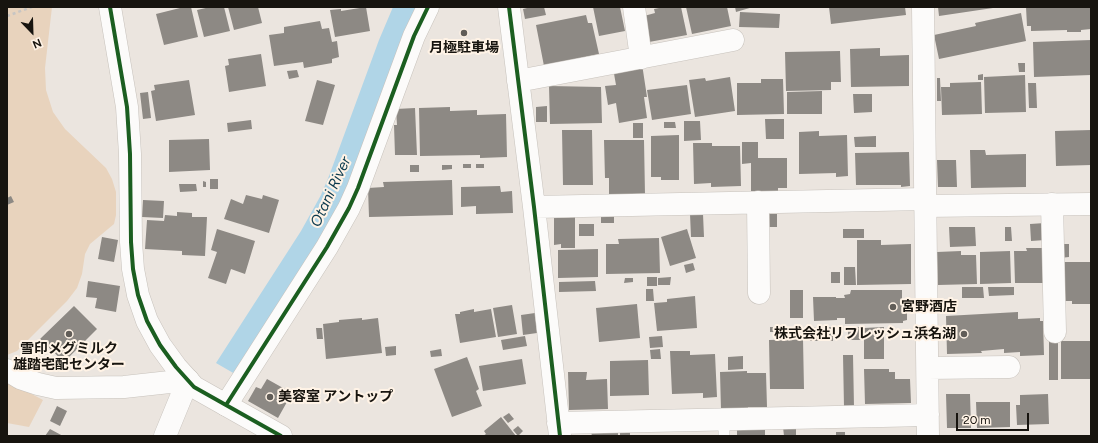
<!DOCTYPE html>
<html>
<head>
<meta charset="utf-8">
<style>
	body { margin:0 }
	#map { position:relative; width:1098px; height:443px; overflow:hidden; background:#ebe5df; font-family:Figtree,sans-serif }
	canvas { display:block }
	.frame { position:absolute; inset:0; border:8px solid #17140f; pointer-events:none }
	.north { position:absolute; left:12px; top:12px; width:40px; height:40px; -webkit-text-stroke:3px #fff3e6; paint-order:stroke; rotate:157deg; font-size:11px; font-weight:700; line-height:16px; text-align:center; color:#17140f }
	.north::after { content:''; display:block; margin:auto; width:14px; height:18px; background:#17140f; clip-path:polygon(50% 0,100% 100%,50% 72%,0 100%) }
	.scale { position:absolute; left:956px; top:413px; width:73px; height:18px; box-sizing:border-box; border:2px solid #17140f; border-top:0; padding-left:5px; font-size:12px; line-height:14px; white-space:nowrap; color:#17140f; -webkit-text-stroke:3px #fff3e6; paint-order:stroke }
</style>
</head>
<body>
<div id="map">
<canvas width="1098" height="443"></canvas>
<div class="frame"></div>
<div class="north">N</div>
<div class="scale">20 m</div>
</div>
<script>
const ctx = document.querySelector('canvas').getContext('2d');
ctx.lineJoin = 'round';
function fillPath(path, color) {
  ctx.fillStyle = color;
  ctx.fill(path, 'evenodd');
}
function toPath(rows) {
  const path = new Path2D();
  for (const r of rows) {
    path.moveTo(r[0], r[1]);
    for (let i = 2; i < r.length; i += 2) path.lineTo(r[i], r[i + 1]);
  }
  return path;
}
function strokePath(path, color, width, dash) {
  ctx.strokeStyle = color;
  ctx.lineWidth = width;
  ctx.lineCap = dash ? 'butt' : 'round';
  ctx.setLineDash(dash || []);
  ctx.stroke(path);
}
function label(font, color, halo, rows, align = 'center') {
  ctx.font = font + ' Figtree,"Noto Sans JP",sans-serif';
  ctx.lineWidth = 4;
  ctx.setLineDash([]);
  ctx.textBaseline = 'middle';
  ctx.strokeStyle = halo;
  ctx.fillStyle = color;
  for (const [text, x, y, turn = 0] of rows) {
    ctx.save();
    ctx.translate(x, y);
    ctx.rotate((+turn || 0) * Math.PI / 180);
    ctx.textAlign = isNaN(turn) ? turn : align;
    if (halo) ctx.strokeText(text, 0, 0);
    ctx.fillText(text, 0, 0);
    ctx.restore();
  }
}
fillPath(toPath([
	[7,7,52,7,45,68,46,90,53,112,65,129,106,168,112,179,116,192,116,215,114,224,90,244,85,254,82,274,77,288,67,301,17,351,7,355],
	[7,381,43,400,29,427,7,423]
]), '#e8d3bd');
fillPath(toPath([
	[393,7,417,7,341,204,235,374,216,363,301,231,321,195,329,176,379,40]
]), '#b0d5e7');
fillPath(toPath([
	[184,7,191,7,198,37,164,45,156,14],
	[210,7,224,7,230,31,204,37,197,10],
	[228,7,258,7,262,23,234,30],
	[366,7,370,31,335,37,330,10,341,9,341,11],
	[531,7,544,7,546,15,525,19,523,9],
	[593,7,620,7,625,31,599,36],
	[664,7,681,7,687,35,649,42,644,16,655,13,654,9],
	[686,7,727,7,731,26,692,34],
	[735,7,753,7,736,12],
	[829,7,905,7,906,15,831,24],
	[938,7,992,7,993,8,939,16],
	[1026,7,1091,7,1091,29,1081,30,1081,32,1067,32,1067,30,1031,31,1031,26,1027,26],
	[740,12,780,14,779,28,739,27],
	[1021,13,1026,41,939,59,934,35,976,26,975,23],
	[586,15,588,23,592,23,599,54,544,66,536,25],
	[320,21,322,29,329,28,332,42,337,41,339,57,332,59,332,63,304,68,303,62,274,66,269,35,284,33,284,27],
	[1091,40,1091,75,1034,77,1033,42],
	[880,48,880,56,909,55,909,86,851,87,850,49],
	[840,51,841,82,831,82,831,90,786,91,785,52],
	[261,54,266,86,229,92,225,66,229,65,228,59],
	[1018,63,1025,63,1025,72,1019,72],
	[642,64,647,97,644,97,647,118,619,123,616,103,608,105,605,86,616,85,613,68],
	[297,70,299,77,289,79,287,71],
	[983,74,983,80,978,80,978,75],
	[1025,75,1026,112,985,113,984,77],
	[730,77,735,111,695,117,689,80,705,78,706,81],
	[937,78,940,78,941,101,937,101],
	[761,79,783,79,784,114,737,115,737,83,761,83],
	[189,80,195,115,156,121,151,91,155,90,154,85],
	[317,80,335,85,323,125,305,121],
	[981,82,982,114,942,115,941,87,950,87,950,83],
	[1028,83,1036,83,1037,108,1029,108],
	[687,85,691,114,652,120,647,90],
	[549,86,601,87,602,123,550,124],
	[822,91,822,114,787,114,787,92],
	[148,92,151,118,143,119,140,93],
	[853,94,872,94,872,112,854,113],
	[547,106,547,122,536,122,536,107],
	[450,107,450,111,477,110,477,115,506,114,507,157,480,158,480,155,420,156,419,108],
	[415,108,417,155,395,155,394,125,397,125,396,109],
	[765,119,784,119,784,139,766,139],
	[251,120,252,129,228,132,227,123],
	[684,121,700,121,701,140,684,141],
	[664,122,675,122,676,128,664,128],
	[633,123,643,123,643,138,633,138],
	[562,130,592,130,593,185,563,185],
	[1091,130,1091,165,1056,166,1055,131],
	[819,131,819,136,847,135,848,176,836,177,836,173,799,174,799,132],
	[679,135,679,180,661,180,661,177,651,177,651,136],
	[876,136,876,147,855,147,854,137],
	[209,139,210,170,169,172,169,140],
	[604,140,644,140,645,195,609,195,609,178,605,178],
	[742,142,758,142,758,158,787,158,787,188,778,188,778,191,751,191,751,163,742,164],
	[693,143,712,143,712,146,740,146,741,186,711,187,711,183,694,184],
	[970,150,985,150,986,155,1026,154,1026,187,971,188],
	[909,152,910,186,901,187,901,185,856,185,855,153],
	[937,160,956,160,957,187,938,187],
	[463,164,471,164,471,168,463,168],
	[476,164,484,164,484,168,476,168],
	[410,165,419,165,419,172,410,172],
	[442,165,452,165,452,169,442,170],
	[210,179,218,179,218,189,210,189],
	[452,180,453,215,369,217,368,188,384,187,383,182],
	[203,181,206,182,206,187,203,187],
	[179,184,196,184,197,191,180,192],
	[500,186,501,192,512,191,513,213,476,214,476,206,461,207,461,187],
	[246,195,262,199,263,195,279,200,269,233,224,219,231,199,243,204],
	[11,196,14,202,7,205,7,198],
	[143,200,164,201,163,218,142,217],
	[177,212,192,213,192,217,207,217,205,256,182,255,182,251,145,249,147,220,164,221,165,215,177,216],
	[614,213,614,223,601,223,601,214],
	[690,214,703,214,704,237,691,237],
	[767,214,777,214,777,227,768,227],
	[575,217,575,248,561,248,561,244,554,245,554,218],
	[1045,223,1045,240,1031,241,1030,224],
	[579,224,594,224,594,236,579,236],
	[949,227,975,227,976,246,950,247],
	[1005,227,1011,227,1012,241,1005,241],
	[217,229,255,241,245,274,231,269,226,284,208,278,217,252,211,250],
	[687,229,696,258,670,266,661,237],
	[843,229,864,229,864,238,843,238],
	[102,237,118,240,114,262,98,259],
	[659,238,660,273,606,274,606,244,619,244,618,239],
	[857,240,881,240,881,245,911,244,911,284,857,285],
	[1060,244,1069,244,1069,257,1060,258],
	[1026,248,1046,248,1046,283,1015,283,1014,251,1027,251],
	[598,249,598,277,558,278,558,250],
	[961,251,961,255,976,255,977,284,938,285,937,252],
	[1010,251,1011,283,980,284,980,252],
	[1060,262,1091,262,1091,304,1072,304,1072,301,1059,301],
	[693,263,695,270,686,273,684,265],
	[844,267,855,267,856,285,844,285],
	[831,272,840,272,840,283,831,283],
	[647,277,657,277,657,286,647,286],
	[671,277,670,285,658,285,658,278],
	[625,278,633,278,633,282,624,283],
	[88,281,120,286,116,312,95,308,97,298,86,297],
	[595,281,596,291,559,292,559,282],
	[962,287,983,287,984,298,962,298],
	[988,287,1014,287,1014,295,989,296],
	[646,289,653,289,654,301,646,301],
	[790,290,803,290,803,318,790,318],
	[851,290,902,290,902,299,907,299,907,320,903,321,903,323,845,324,845,318,837,318,837,320,814,321,813,297,836,297,836,298,845,298,844,295,850,294],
	[695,296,697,328,657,331,654,303,667,302,667,299],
	[637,304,640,338,599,342,596,308],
	[512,305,517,334,498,337,493,308],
	[74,306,97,329,64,362,40,339],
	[474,309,474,312,491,309,496,337,460,343,455,314,460,314,460,312],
	[1018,312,1018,319,1040,318,1040,321,1043,321,1044,355,1020,356,1020,352,1004,353,1004,349,981,351,982,353,947,354,946,316],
	[535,313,537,333,523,335,521,315],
	[362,318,362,320,378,318,382,353,326,359,323,324,339,322,339,320],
	[770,327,779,327,779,332,770,332],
	[833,327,833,341,810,341,809,328],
	[848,327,862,327,863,340,848,340],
	[884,327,884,359,864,359,864,328],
	[316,328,322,328,323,339,317,339],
	[525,336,527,346,503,350,501,340],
	[662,336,663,347,650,348,649,337],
	[803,339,804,389,770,389,769,340],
	[1049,340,1058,341,1058,380,1049,380],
	[1061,341,1091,341,1091,379,1061,379],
	[396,346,396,355,386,356,385,347],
	[441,349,442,356,431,357,430,351],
	[660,349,661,359,651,359,650,350],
	[670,351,690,351,690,355,715,354,717,397,703,398,703,393,672,394],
	[843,355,853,355,854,407,844,407],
	[743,356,743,369,728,370,728,357],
	[467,357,479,389,476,391,482,406,452,417,434,369],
	[522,359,526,384,483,391,479,366],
	[648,360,649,395,610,396,610,361],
	[864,369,889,369,889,372,895,372,895,379,910,379,911,403,865,404],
	[747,371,747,373,766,373,767,407,748,407,748,410,721,410,720,372],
	[568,372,587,372,586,380,607,379,608,409,569,410],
	[267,379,292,393,278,418,248,401,256,387,261,389],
	[946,394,970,394,971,428,947,428],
	[1048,394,1049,424,1017,425,1016,405,1020,405,1020,395],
	[976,402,1010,402,1010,427,977,428],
	[57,406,67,411,60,426,50,421],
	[509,413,514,419,508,423,503,417],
	[501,417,516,436,483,436,486,434,484,431],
	[518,426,523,431,518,436,513,430],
	[783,427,796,427,796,436,784,436],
	[765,428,765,436,737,436,737,429],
	[50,429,63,436,45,436],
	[618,431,618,436,592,436,591,432],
	[620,431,630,431,630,436,620,436],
	[836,432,845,432,845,436,836,436]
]), '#8d8984');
const service = toPath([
	[724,419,724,436]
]);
const minor = toPath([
	[509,7,534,207,560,436],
	[634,7,641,58],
	[923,7,928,436],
	[518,81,733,40],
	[758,202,759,293],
	[1052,204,1055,332],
	[534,207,925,199],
	[928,368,1009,367],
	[7,370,20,378,38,384,56,388,124,387,188,380,165,436],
	[226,405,327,247,349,208,358,188,414,36,428,7],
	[558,423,928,415]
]);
const tertiary = toPath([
	[110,7,127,107,130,154,131,242,133,269,138,295,147,321,160,345,176,367,194,387,281,436],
	[925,206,1091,204]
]);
strokePath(service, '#c7c2bc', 12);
strokePath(minor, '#c7c2bc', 23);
strokePath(tertiary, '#c7c2bc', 23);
strokePath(toPath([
	[7,16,32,7]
]), '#c7c5c3', 2.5, [3, 3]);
strokePath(service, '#fcfbfa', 11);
strokePath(minor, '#fcfbfa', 22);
strokePath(tertiary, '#fcfbfa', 22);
strokePath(toPath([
	[110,7,127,107,130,154,131,242,133,269,138,295,147,321,160,345,176,367,194,387,281,436],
	[509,7,534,207,560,436],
	[226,405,327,247,349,208,358,188,414,36,428,7]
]), '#1b5e20', 4);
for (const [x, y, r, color] of [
	[464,33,4,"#615d58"],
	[893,307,4,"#615d58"],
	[69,334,4,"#615d58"],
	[964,334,4,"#615d58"],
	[270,397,4,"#615d58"]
]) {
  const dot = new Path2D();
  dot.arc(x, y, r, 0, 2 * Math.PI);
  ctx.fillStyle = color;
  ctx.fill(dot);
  strokePath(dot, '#fff3e6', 1.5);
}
label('bold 14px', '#17140f', '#fff3e6', [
	["月極駐車場",464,48],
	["宮野酒店",901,307,"left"],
	["株式会社リフレッシュ浜名湖",956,334,"right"],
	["雪印メグミルク",69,349],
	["雄踏宅配センター",69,365],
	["美容室 アントップ",278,397,"left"]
]);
label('italic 15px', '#0b3a4e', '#fff3e6', [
	["Otani River",331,192,-65]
]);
</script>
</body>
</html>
